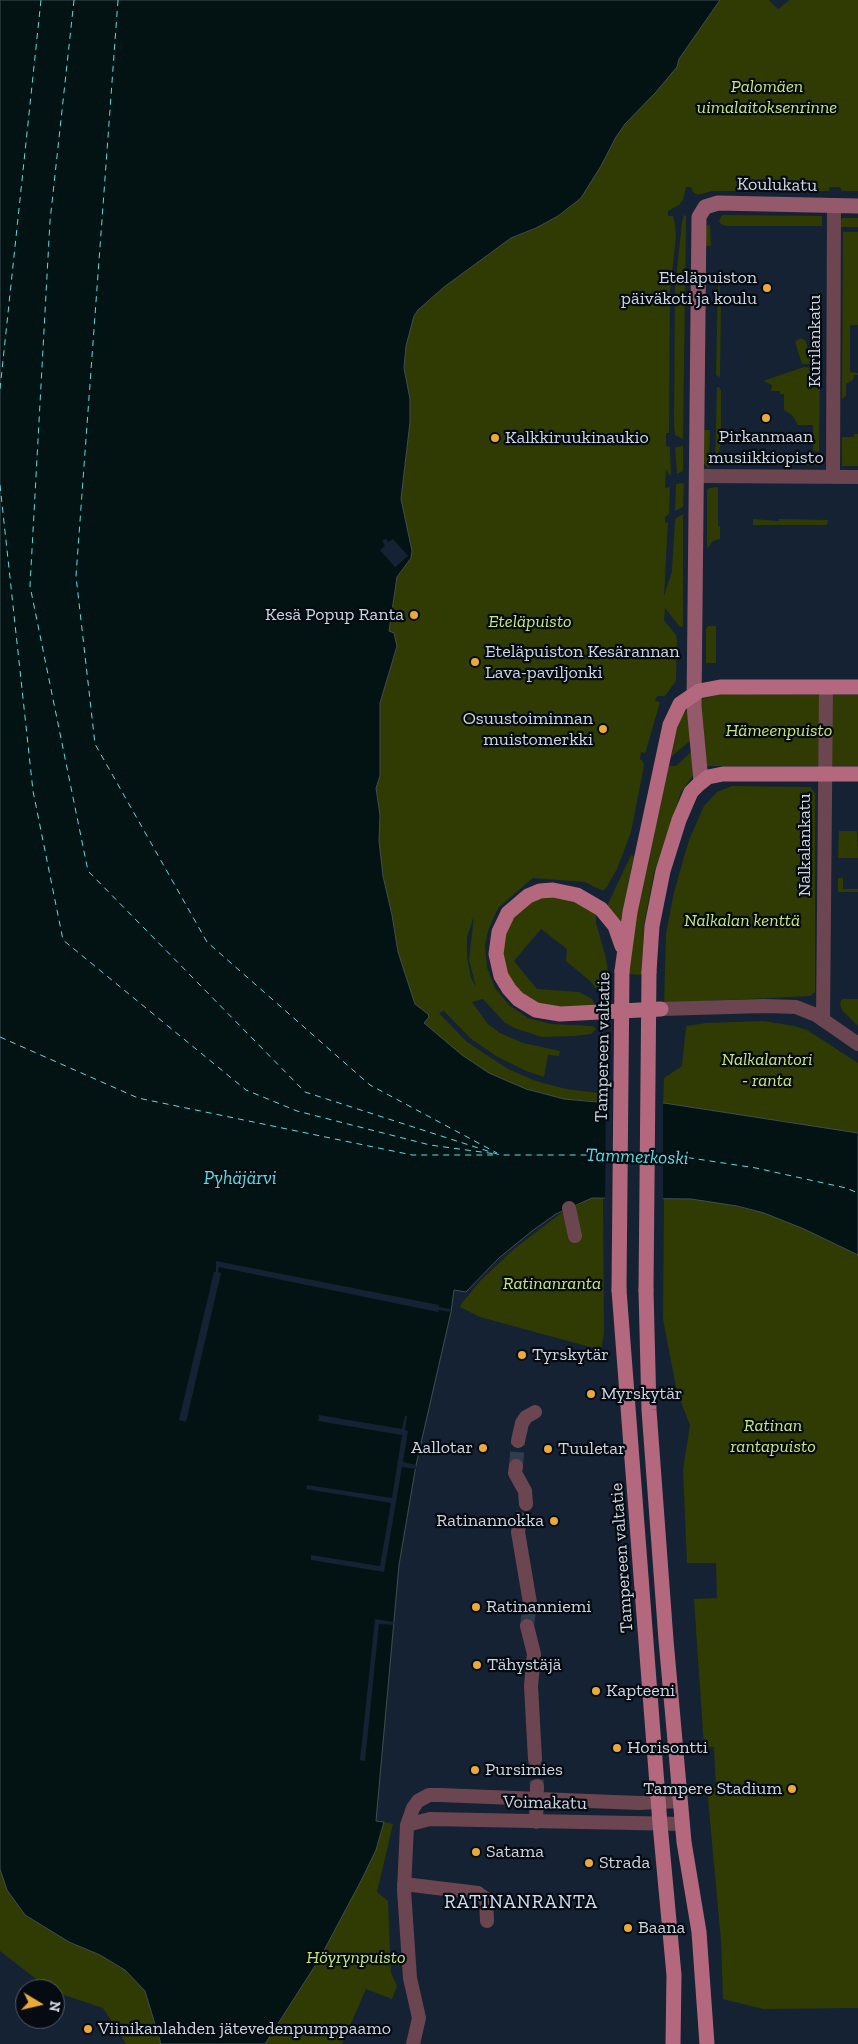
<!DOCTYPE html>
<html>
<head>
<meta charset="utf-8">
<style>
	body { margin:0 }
	#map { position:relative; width:858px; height:2044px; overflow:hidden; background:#142233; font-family:"Zilla Slab",serif }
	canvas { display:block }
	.north { position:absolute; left:15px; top:1979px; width:50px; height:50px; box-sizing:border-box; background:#060b12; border:1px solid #565c65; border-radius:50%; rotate:99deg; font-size:14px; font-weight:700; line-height:20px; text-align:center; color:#cdd6e1 }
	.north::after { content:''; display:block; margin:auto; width:18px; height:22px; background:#eaaa39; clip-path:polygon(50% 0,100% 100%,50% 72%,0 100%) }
</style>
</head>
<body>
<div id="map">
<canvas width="858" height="2044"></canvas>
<div class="north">N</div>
</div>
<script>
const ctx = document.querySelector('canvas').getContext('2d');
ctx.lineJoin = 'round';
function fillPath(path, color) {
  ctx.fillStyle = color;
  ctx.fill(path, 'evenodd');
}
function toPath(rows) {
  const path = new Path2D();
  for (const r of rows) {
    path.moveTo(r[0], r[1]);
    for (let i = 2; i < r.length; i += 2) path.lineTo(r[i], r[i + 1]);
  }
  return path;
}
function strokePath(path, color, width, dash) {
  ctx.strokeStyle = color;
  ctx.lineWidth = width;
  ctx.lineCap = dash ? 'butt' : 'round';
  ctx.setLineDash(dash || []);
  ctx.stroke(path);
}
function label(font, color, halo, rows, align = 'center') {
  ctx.font = font + ' "Zilla Slab",serif';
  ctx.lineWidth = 4.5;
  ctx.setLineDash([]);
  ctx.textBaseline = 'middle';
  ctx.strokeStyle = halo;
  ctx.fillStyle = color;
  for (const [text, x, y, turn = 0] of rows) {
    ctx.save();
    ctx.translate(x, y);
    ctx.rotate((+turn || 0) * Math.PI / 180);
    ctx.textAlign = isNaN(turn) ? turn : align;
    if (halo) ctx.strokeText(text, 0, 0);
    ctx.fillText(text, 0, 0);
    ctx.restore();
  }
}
fillPath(toPath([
	[720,0,769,0,778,9,790,0,858,0,858,191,842,191,840,187,830,187,829,191,766,191,766,187,738,187,738,191,712,191,698,195,693,192,691,187,686,187,683,200,679,205,668,211,668,216,673,216,675,224,676,237,670,290,669,433,666,433,666,446,670,447,671,475,670,476,666,469,665,488,670,487,669,514,665,517,665,523,668,522,664,596,672,571,675,519,683,514,683,626,680,627,665,608,664,620,676,635,677,640,676,681,665,696,657,696,655,701,660,702,646,751,645,753,641,752,640,759,643,761,644,766,631,832,617,869,608,885,604,890,601,890,585,882,533,878,498,908,488,931,485,946,487,967,491,978,495,988,509,1005,528,1018,551,1024,593,1026,596,1029,591,1034,575,1036,542,1037,514,1028,504,1022,483,999,472,1002,488,1024,500,1033,523,1043,560,1051,559,1056,548,1055,544,1077,526,1071,496,1056,470,1038,444,1011,439,1013,467,1042,508,1069,536,1081,566,1089,607,1094,606,1102,564,1099,526,1089,489,1073,462,1055,435,1033,424,1023,428,1014,415,1004,398,952,392,915,383,876,379,841,380,815,376,788,380,776,380,703,397,646,389,631,397,577,411,558,412,551,401,499,410,422,410,399,404,368,406,346,414,316,418,310,444,287,511,238,536,228,558,216,581,198,616,137,625,124,677,67,679,59],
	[474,916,469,960,476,987,471,978,467,958,467,937],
	[684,215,686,216,683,439,675,435,674,427,675,289,682,222],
	[722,215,822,216,822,226,726,226,721,224,719,221],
	[842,218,858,218,858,227,838,227],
	[710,225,711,246,705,246,705,226],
	[843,232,858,232,858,325,850,325,850,372,858,373,858,375,854,375,853,380,846,384,846,396,842,399],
	[719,282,721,300,720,377,716,375,718,284],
	[821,292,821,293,820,364,812,340,816,340,817,323,812,322,812,303,816,303,816,293],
	[800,338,805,340,813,364,802,364,795,342],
	[804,367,820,368,819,452,813,450,813,425,798,425,792,415,784,410,784,394,780,394,780,391,771,391,772,385,763,381],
	[717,387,719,387,721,391,721,443,715,465],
	[703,430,710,430,709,468,704,464],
	[854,434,858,434,858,466,842,466,842,437,854,437],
	[683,446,683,471,677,474,675,447],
	[748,452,761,452,762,461,811,461,819,458,819,465,724,464,726,458,729,457,732,458,732,462,748,462],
	[682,483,684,484,683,507,675,511,676,484],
	[718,487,718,526,720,526,720,539,713,541,707,549,707,490,709,488],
	[753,519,779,521,779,519,828,520,827,525,753,525],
	[708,626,716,626,716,663,706,663,706,629],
	[720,694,858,695,858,766,705,766,700,701,702,699],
	[687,710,691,740,671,757,677,728,682,716],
	[693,750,697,770,681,792,654,873,644,925,642,975,629,974,633,932,669,766,676,766],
	[732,786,810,787,815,793,815,992,810,996,664,1003,666,934,674,892,689,840,704,806,717,792],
	[839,831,857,831,858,858,838,858],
	[631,855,634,856,620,924,607,906],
	[838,878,843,878,843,889,858,889,858,892,838,892],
	[559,895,596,912,596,923,605,954,608,971,608,995,600,994,590,981,566,961,567,949,541,929,514,961,537,989,579,992,592,999,595,1006,553,1008,532,1003,517,991,501,961,506,926,530,900],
	[842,999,858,999,858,1026,842,1010,840,1004],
	[764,1021,794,1026,807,1030,858,1063,858,1133,663,1103,664,1078,682,1066,686,1026,706,1023],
	[592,1198,603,1198,604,1333,601,1350,480,1317,460,1307,462,1303,480,1281,514,1249,560,1214],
	[664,1198,691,1199,717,1202,764,1213,804,1229,858,1255,858,2008,763,2009,723,1999,721,1941,707,1788,716,1788,714,1747,704,1747,694,1599,717,1598,716,1563,687,1563,683,1470,690,1425,677,1392,663,1319],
	[384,1822,393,1824,377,1892,388,1901,391,1973,397,1986,392,1999,366,1989,342,2044,265,2044,376,1850],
	[0,1869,7,1890,69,1942,100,1955,125,1970,145,1991,161,2044,126,2044,103,2008,55,1992,55,1989,49,1989,0,1951]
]), '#2f3b03');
const water = toPath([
	[0,0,720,0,679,59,677,67,656,92,625,124,616,137,601,166,581,198,558,216,536,228,511,238,444,287,418,310,414,316,406,346,404,368,410,399,410,422,401,499,412,551,411,558,397,577,389,631,394,633,397,646,380,703,380,776,376,788,380,815,379,841,383,876,392,915,398,952,415,1004,428,1014,429,1017,424,1023,462,1055,489,1073,526,1089,564,1099,597,1102,664,1103,858,1133,858,1255,804,1229,764,1213,737,1206,691,1199,592,1198,556,1214,532,1231,499,1258,466,1292,454,1290,451,1312,416,1465,399,1565,376,1821,384,1822,376,1850,362,1879,320,1958,265,2044,161,2044,145,1991,125,1970,100,1955,69,1942,25,1915,7,1890,0,1869,0,0]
]);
fillPath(water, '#031314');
strokePath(water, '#404e52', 1);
fillPath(toPath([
	[386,539,388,542,393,539,408,556,395,567,380,550,385,546,382,540],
	[606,1100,663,1101,663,1200,605,1200],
	[216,1261,439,1305,439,1307,451,1309,451,1312,439,1310,438,1312,219,1267,218,1272,221,1273,186,1422,179,1420,214,1272,216,1272],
	[319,1415,402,1429,405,1416,407,1416,405,1430,408,1431,403,1462,416,1465,416,1469,402,1467,384,1572,311,1560,311,1555,380,1566,391,1503,306,1489,307,1485,392,1498,402,1435,318,1421],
	[375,1619,394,1622,393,1625,379,1624,365,1761,360,1760]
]), '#142233');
strokePath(toPath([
	[74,0,50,221,30,586,88,871,305,1092,500,1155,614,1155],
	[118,0,76,576,95,744,207,942,370,1085,497,1153],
	[0,389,41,0],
	[0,485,33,791,63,940,246,1090,297,1111,430,1145,496,1154],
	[0,1037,138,1098,412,1155,494,1155],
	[628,1155,641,1155],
	[655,1155,671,1155,756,1168,846,1188,858,1193]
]), '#54dfe3', 1, [6, 5]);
strokePath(toPath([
	[516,1466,518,1441],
	[519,1526,526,1504],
	[527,1626,530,1603],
	[535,1759,537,1786]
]), '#303d4d', 14, [14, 7]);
strokePath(toPath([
	[697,476,858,477],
	[833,476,834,205],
	[661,1009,764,1006,796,1007,816,1015,858,1044],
	[823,1020,826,687],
	[569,1208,575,1236],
	[518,1441,522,1423,526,1417,535,1412],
	[516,1466,515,1473,525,1491,526,1504],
	[519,1526,518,1532,530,1603],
	[527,1626,534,1654,531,1686,535,1759],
	[536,1822,537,1786],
	[407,1825,430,1819,683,1824],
	[404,1884,478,1893,486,1899,487,1921],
	[413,2044,419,2018,410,1978,404,1890,407,1825,413,1808,418,1801,429,1795,440,1795,639,1803,680,1801]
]), '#6b4650', 14);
strokePath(toPath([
	[701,781,694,706,699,217,705,207,718,203,858,206]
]), '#94596a', 15);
strokePath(toPath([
	[622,946,615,926,601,909,577,895,553,890,540,891,528,896,508,913,499,932,496,954,501,976,509,989,518,999,536,1010,560,1014,661,1009],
	[622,971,630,912,670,725,680,704,699,691,720,687,858,687],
	[649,972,652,926,663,871,679,820,691,792,698,785,708,777,723,774,858,774],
	[619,1290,660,1824,674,1975,673,2044],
	[646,1290,649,1410,666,1640,684,1842,699,1932,707,2044]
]), '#b4687e', 15);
strokePath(toPath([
	[619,1290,622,971],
	[646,1290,649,972]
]), '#b4687e', 15);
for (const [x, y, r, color] of [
	[767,288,5,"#eaaa39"],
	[766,418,5,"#eaaa39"],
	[495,438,5,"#eaaa39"],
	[414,615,5,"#eaaa39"],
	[475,662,5,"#eaaa39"],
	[603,729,5,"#eaaa39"],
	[522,1355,5,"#eaaa39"],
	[591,1394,5,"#eaaa39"],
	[483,1448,5,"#eaaa39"],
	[548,1449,5,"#eaaa39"],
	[554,1521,5,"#eaaa39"],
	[476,1607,5,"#eaaa39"],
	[477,1665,5,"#eaaa39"],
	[596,1691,5,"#eaaa39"],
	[617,1748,5,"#eaaa39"],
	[475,1770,5,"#eaaa39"],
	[792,1789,5,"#eaaa39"],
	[476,1852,5,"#eaaa39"],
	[589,1863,5,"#eaaa39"],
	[628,1928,5,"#eaaa39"],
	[88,2029,5,"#eaaa39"]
]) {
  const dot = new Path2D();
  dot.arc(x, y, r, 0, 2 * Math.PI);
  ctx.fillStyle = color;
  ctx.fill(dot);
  strokePath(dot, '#060b12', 2);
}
label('italic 18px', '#c9e874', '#060b12', [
	["Palomäen",767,87],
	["uimalaitoksenrinne",767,108],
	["Eteläpuisto",530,622],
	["Hämeenpuisto",779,731],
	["Nalkalan kenttä",742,921],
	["Nalkalantori",767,1060],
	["- ranta",767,1081],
	["Ratinanranta",552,1284],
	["Ratinan",773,1426],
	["rantapuisto",773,1447],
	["Höyrynpuisto",356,1958]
]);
label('18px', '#cdd6e1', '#060b12', [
	["Koulukatu",777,185,1],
	["Kurilankatu",815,341,-90],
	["Nalkalankatu",805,845,-90],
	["Tampereen valtatie",603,1047,-89],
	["Tampereen valtatie",622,1558,-94],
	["Voimakatu",545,1803,1]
]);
label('18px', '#cdd6e1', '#060b12', [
	["Eteläpuiston",757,278,"right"],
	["päiväkoti ja koulu",757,299,"right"],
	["Pirkanmaan",766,437,"center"],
	["musiikkiopisto",766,458,"center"],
	["Kalkkiruukinaukio",505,438],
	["Kesä Popup Ranta",404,615,"right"],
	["Eteläpuiston Kesärannan",485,652],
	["Lava-paviljonki",485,673],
	["Osuustoiminnan",593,719,"right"],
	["muistomerkki",593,740,"right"],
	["Tyrskytär",532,1355],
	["Myrskytär",601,1394],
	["Aallotar",473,1448,"right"],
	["Tuuletar",558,1449],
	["Ratinannokka",544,1521,"right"],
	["Ratinanniemi",486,1607],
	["Tähystäjä",487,1665],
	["Kapteeni",606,1691],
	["Horisontti",627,1748],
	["Pursimies",485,1770],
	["Tampere Stadium",782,1789,"right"],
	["Satama",486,1852],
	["Strada",599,1863],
	["Baana",638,1928],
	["Viinikanlahden jätevedenpumppaamo",98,2029]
], 'left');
label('italic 19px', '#54dfe3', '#060b12', [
	["Tammerkoski",637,1157,2],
	["Pyhäjärvi",240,1179]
]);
ctx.letterSpacing = '1px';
label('19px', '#cfe1f8', '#060b12', [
	["RATINANRANTA",521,1903]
]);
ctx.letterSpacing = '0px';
</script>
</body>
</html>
